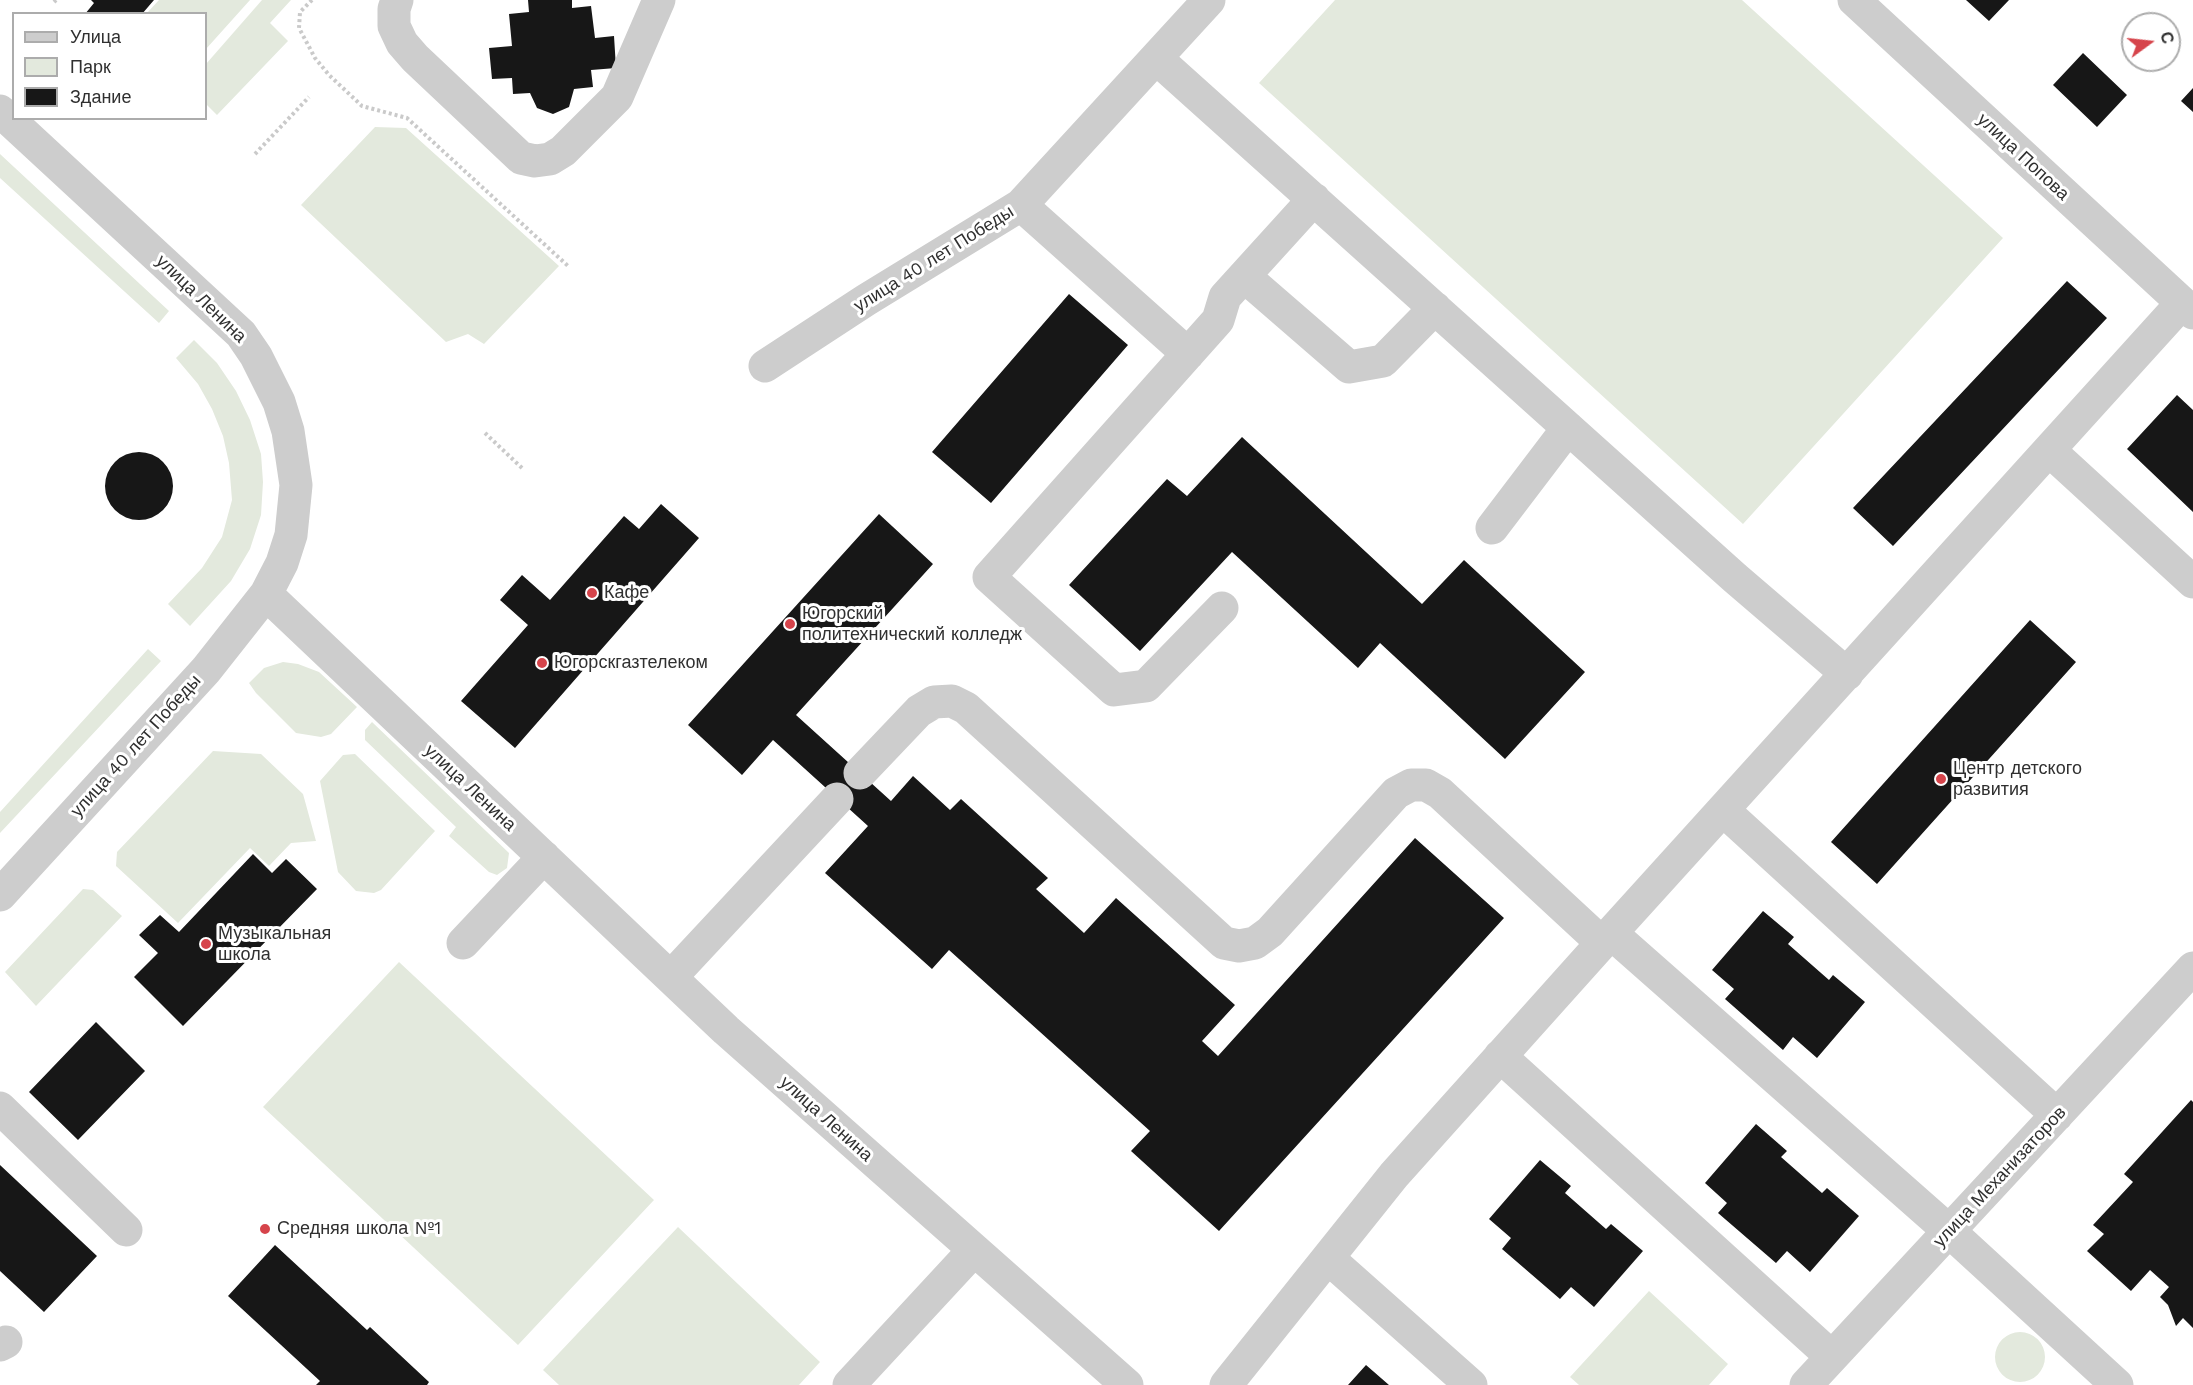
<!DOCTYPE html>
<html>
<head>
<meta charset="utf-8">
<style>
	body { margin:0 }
	#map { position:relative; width:2193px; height:1385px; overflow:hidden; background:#fff; font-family:"Work Sans",sans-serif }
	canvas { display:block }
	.legend { position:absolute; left:12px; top:12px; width:195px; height:108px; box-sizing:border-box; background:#fff; border:2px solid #acacac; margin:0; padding:8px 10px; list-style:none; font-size:18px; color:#303030 }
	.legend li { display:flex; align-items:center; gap:12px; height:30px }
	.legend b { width:30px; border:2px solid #acacac }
	.north { position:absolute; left:2121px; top:12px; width:60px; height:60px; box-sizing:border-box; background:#fff; border:2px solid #acacac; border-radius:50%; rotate:75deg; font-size:16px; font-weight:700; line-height:24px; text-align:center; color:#303030 }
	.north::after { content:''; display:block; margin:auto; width:21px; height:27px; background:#d6444b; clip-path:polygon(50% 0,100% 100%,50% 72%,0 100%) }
</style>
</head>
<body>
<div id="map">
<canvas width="2193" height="1385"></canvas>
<ul class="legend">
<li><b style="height:8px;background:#cdcdcd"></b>Улица</li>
<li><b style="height:16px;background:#e3e9dd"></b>Парк</li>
<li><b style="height:16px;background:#171717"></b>Здание</li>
</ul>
<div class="north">С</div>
</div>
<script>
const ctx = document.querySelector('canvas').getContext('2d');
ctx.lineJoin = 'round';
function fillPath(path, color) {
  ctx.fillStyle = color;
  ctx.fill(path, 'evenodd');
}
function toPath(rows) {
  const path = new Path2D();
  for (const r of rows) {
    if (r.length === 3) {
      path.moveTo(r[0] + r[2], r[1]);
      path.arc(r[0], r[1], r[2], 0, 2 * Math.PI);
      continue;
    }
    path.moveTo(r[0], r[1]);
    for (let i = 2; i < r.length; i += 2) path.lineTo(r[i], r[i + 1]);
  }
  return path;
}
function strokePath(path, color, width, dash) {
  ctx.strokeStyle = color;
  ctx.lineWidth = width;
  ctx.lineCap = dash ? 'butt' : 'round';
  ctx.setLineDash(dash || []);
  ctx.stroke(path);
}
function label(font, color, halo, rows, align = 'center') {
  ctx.font = font + ' "Work Sans",sans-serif';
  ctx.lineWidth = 6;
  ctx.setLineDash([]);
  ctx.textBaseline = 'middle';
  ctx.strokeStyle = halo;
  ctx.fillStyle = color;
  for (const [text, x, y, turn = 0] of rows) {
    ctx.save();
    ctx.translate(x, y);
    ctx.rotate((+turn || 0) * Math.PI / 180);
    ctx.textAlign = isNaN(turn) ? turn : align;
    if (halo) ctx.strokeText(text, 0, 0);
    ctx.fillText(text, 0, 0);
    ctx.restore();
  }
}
fillPath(toPath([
	[159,0,250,0,206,49,206,14,147,13],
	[262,0,291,0,270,23,288,41,217,115,206,104,206,64],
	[1335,0,1742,0,2003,238,1743,524,1259,83],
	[375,127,406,128,559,266,484,344,468,334,446,342,301,205],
	[0,154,169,311,159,323,0,178],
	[194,340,217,363,236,391,250,420,261,454,263,482,261,515,250,549,231,581,190,626,168,604,202,568,222,537,232,500,229,463,223,436,212,409,198,384,176,358],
	[148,649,161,661,0,833,0,812],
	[283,662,298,664,319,672,357,707,331,734,321,737,296,733,256,693,249,683,264,668],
	[372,722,509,853,507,868,497,875,489,872,449,836,456,827,365,740,365,730],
	[213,751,261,754,303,794,316,841,291,843,269,866,250,848,178,923,116,866,117,852],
	[355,754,435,831,381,890,374,893,356,891,338,872,320,781,343,755],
	[83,889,93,890,122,916,36,1006,5,972],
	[399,962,654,1200,518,1345,263,1107],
	[678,1227,820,1362,799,1385,559,1385,543,1370],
	[1649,1291,1728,1364,1709,1385,1579,1385,1570,1377],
	[2020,1357,25]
]), '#e3e9dd');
fillPath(toPath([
	[91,0,154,0,142,14,85,14,94,3],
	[528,0,572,0,572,8,591,6,595,38,614,36,616,68,591,70,593,87,574,89,569,107,553,114,537,108,530,93,513,94,512,78,492,79,489,48,512,46,509,14,529,12],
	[1966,0,2009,0,1989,21],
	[2083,53,2127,95,2097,127,2053,85],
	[2193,88,2193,112,2181,101],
	[2067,281,2107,318,1893,546,1853,508],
	[1069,294,1128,345,991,503,932,452],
	[2177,395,2193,410,2193,512,2127,449],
	[1242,437,1422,604,1464,560,1585,672,1505,759,1380,643,1358,668,1232,552,1140,651,1069,585,1167,479,1187,496],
	[139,486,34],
	[661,504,699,538,515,748,461,701,528,625,500,600,522,575,550,600,624,516,639,529],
	[879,514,933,564,796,715,891,801,913,776,950,810,961,799,1048,878,1036,889,1084,933,1116,898,1235,1005,1202,1041,1218,1056,1415,838,1504,918,1219,1231,1131,1151,1150,1131,949,950,932,969,825,873,868,826,773,740,742,775,688,725],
	[2030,620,2076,662,1877,884,1831,842],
	[253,854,272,873,286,859,317,889,183,1026,134,977,158,953,139,935,160,915,179,932],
	[1763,911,1794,937,1788,944,1829,980,1833,975,1865,1002,1817,1058,1793,1037,1783,1050,1725,999,1734,989,1712,970],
	[96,1022,145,1071,78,1140,29,1092],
	[2191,1100,2193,1102,2193,1328,2183,1318,2176,1326,2168,1305,2160,1297,2169,1287,2150,1270,2131,1291,2087,1251,2104,1234,2093,1225,2133,1182,2124,1174],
	[1756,1124,1787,1151,1781,1157,1822,1193,1827,1188,1859,1216,1810,1272,1787,1251,1776,1263,1718,1213,1727,1203,1705,1183],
	[1540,1160,1571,1186,1565,1193,1606,1229,1611,1224,1643,1251,1594,1307,1571,1287,1560,1299,1502,1249,1511,1238,1489,1219],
	[0,1165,97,1256,44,1312,0,1271],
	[275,1245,367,1330,370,1327,429,1382,427,1385,316,1385,320,1381,228,1296],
	[1366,1365,1389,1385,1348,1385]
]), '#171717');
strokePath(toPath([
	[312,0,300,12,299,28,315,58,329,75,362,106,407,118,568,266],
	[54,2,56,0],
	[255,154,309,97],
	[485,433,523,469]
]), '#cacaca', 4, [3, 3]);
strokePath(toPath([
	[397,0,394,9,394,26,402,43,415,58,521,158,535,161,550,159,563,151,617,97,659,0],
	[1854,0,2193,313],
	[1156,58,1735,578,1847,674],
	[0,111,241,334,256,356,279,402,288,431,296,485,291,535,282,563,266,594,206,670,0,895],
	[1021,205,1188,354],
	[1244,276,1349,367,1383,361,1435,308],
	[765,366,866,300,1021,205,1209,0],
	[2050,451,2193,582],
	[1492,528,1568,428],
	[266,594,726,1030,1127,1385],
	[1222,608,1146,686,1114,690,989,577,1218,320,1225,297,1314,199],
	[860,773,919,711,934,702,952,701,966,708,1224,943,1239,946,1255,943,1270,932,1396,793,1411,785,1426,785,1440,793,1602,943],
	[1723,810,2057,1115],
	[1611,933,1949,1231,2117,1385],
	[463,943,544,857],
	[671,977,837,799],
	[1500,1056,1832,1357],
	[0,1108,126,1230],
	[1328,1258,1471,1385],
	[0,1345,6,1342],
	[849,1385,974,1250],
	[1226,1385,1394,1175,1602,943,2182,303],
	[1806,1385,2193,968]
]), '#cdcdcd', 33);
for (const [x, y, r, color] of [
	[592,593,6,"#d6444b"],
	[790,624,6,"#d6444b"],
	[542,663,6,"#d6444b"],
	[1941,779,6,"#d6444b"],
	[206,944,6,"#d6444b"],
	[265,1229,6,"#d6444b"]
]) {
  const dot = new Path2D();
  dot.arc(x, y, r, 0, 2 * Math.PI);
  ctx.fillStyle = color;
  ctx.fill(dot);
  strokePath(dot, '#fff', 2);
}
label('18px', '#303030', '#fff', [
	["улица Попова",2023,157,43],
	["улица 40 лет Победы",934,259,-32],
	["улица Ленина",201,299,44],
	["улица 40 лет Победы",136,746,-48],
	["улица Ленина",470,788,43],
	["улица Ленина",826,1119,42],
	["улица Механизаторов",2000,1177,-47]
]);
label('18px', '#303030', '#fff', [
	["Кафе",604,593],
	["Югорский",802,614],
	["политехнический колледж",802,635],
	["Югорскгазтелеком",554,663],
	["Центр детского",1953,769],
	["развития",1953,790],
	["Музыкальная",218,934],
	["школа",218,955],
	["Средняя школа №1",277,1229]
], 'left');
</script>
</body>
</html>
